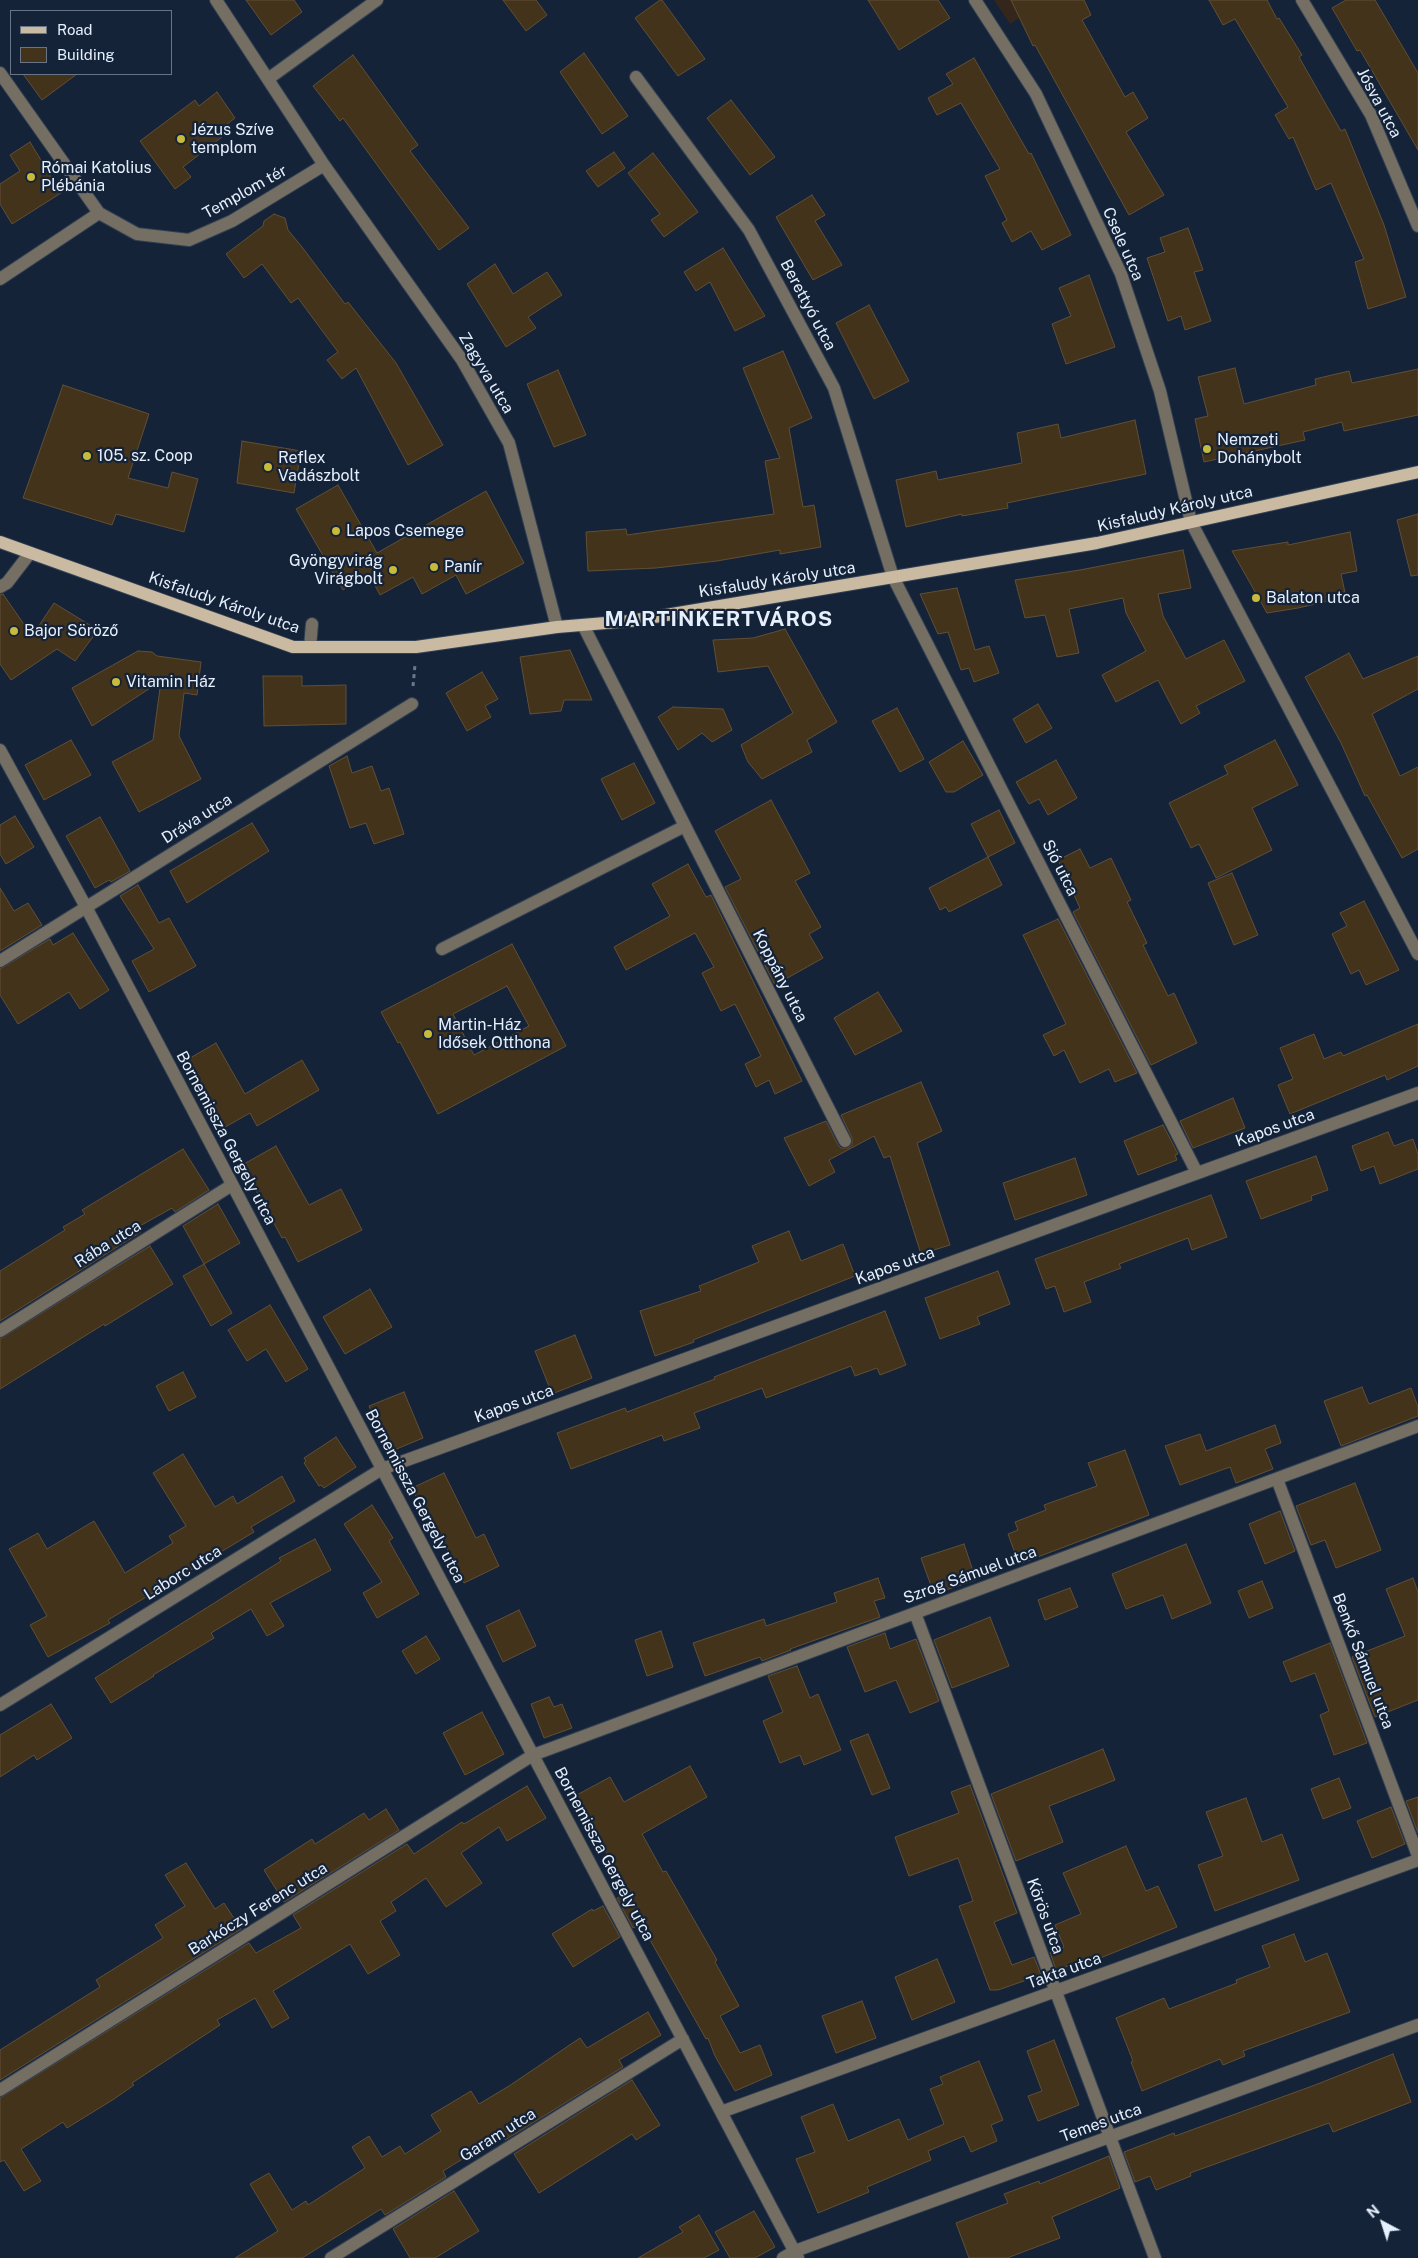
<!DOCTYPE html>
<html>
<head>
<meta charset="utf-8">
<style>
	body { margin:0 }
	#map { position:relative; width:1418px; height:2258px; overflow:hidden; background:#142338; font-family:"Public Sans",sans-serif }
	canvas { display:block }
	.legend { position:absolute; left:10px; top:10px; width:162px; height:65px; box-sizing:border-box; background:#142338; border:1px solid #687587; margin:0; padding:6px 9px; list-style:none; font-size:15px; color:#e5effd }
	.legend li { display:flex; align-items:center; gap:10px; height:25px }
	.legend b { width:25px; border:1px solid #687587 }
	.north { position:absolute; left:1358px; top:2198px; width:50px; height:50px; -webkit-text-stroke:4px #142338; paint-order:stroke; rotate:320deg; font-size:14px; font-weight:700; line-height:20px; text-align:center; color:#e5effd }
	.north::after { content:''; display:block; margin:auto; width:18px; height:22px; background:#e5effd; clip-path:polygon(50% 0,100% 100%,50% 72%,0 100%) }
</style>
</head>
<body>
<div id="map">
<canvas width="1418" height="2258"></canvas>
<ul class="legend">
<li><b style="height:6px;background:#c9baa1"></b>Road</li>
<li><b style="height:14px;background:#44331b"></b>Building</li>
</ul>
<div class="north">N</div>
</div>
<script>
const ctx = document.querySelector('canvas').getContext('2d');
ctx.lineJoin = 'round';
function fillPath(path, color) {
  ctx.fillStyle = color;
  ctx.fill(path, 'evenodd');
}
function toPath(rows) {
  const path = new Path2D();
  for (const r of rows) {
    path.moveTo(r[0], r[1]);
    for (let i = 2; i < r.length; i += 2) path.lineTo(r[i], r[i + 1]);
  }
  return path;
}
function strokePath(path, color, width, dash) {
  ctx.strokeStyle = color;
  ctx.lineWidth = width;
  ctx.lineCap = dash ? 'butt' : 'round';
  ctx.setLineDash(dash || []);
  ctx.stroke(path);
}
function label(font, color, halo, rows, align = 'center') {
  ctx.font = font + ' "Public Sans",sans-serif';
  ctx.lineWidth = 4.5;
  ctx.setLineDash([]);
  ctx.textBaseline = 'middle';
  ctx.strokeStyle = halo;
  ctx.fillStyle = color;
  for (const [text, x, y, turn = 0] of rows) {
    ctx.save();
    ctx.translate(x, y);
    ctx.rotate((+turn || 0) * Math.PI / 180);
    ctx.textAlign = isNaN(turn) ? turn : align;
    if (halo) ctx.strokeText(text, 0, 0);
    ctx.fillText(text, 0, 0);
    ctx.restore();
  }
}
fillPath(toPath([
	[994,0,1047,0,1010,24]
]), '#35261b');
const building = toPath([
	[246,0,294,0,302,12,271,35,246,0],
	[503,0,536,0,547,15,526,31,503,0],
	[660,0,662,0,705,59,678,76,635,18,660,0],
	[868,0,938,0,950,18,899,50,868,0],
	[1011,0,1084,0,1091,15,1082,20,1125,97,1133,92,1148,118,1126,132,1164,195,1129,215,1035,45,1033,46,1011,0],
	[1209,0,1267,0,1277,19,1279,18,1302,55,1299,57,1341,131,1345,129,1384,225,1406,297,1368,309,1355,262,1364,259,1331,183,1316,190,1293,137,1289,139,1275,115,1288,107,1235,19,1223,25,1209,0],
	[1346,0,1375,0,1418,73,1418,150,1360,50,1357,51,1332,8,1346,0],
	[584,53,628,116,602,134,560,72,584,53],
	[353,55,418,145,410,151,469,228,439,250,343,118,340,121,313,86,353,55],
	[974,58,1029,154,1031,153,1071,235,1042,250,1031,231,1012,242,1002,223,1007,220,985,176,1000,169,961,103,937,115,928,98,953,84,946,74,974,58],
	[23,74,77,74,42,100,23,74],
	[217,92,235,118,218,131,222,137,183,167,191,177,175,189,140,141,195,100,199,106,217,92],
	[731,100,775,157,750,175,707,118,731,100],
	[30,142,61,193,12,224,0,204,0,184,20,171,10,155,30,142],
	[614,152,625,168,598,187,586,171,614,152],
	[653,153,698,212,664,237,651,220,660,214,628,173,653,153],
	[812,195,825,215,815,221,842,265,813,280,776,217,812,195],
	[274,214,285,218,288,230,302,247,345,304,348,302,396,363,443,445,408,465,356,368,342,379,327,360,338,352,298,298,291,303,262,264,244,278,226,254,263,226,264,221,274,214],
	[1188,228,1203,270,1194,272,1211,321,1185,330,1181,316,1168,321,1147,258,1165,252,1160,238,1188,228],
	[723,248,765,316,735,331,710,282,696,291,684,272,723,248],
	[495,264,513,294,547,272,562,295,528,317,536,328,506,347,467,284,495,264],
	[1089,275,1115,347,1066,364,1052,324,1071,316,1059,288,1089,275],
	[869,305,909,381,874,399,836,323,869,305],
	[783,351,812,418,789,428,803,507,814,505,821,547,780,554,780,550,717,561,656,568,588,571,586,532,626,529,627,535,774,514,765,461,780,458,743,368,783,351],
	[1235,368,1244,404,1316,385,1315,379,1349,371,1352,383,1418,369,1418,415,1344,431,1342,422,1303,432,1305,440,1204,462,1195,419,1208,416,1198,377,1235,368],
	[558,370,586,435,554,447,527,384,558,370],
	[63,385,149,414,128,478,168,488,172,472,198,479,184,532,116,514,112,525,23,498,63,385],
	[1135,420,1146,474,1007,503,1008,508,962,516,962,514,906,527,896,480,936,471,938,480,1022,463,1017,433,1058,424,1061,438,1135,420],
	[242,441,301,451,294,493,237,483,242,441],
	[338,485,377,553,486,491,524,563,466,594,456,575,422,594,413,577,380,595,369,574,343,590,296,509,338,485],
	[1418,514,1418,575,1411,576,1397,520,1418,514],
	[1350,532,1357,571,1341,574,1346,597,1298,608,1267,613,1232,551,1288,542,1288,545,1350,532],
	[1183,550,1191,588,1158,594,1163,616,1186,659,1224,640,1245,681,1196,706,1200,713,1181,724,1158,680,1116,702,1102,675,1146,651,1126,613,1123,598,1069,609,1079,653,1057,657,1045,615,1025,618,1015,580,1080,570,1183,550],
	[957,588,975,650,989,646,999,673,974,682,969,668,961,670,948,632,938,634,920,594,957,588],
	[3,594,32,636,54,603,98,630,75,661,57,649,11,680,0,664,0,595,3,594],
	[785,629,837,722,807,740,812,752,762,779,748,762,741,745,793,713,768,666,718,672,713,640,753,638,785,629],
	[570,650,592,700,564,700,561,711,530,714,520,657,570,650],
	[138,651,152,652,157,656,201,662,197,695,184,693,179,736,201,779,139,812,112,762,153,740,161,681,92,726,72,688,138,651],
	[1349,653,1363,679,1418,656,1418,689,1372,714,1400,776,1418,767,1418,849,1402,858,1367,795,1365,796,1341,743,1305,677,1349,653],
	[482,672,498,699,485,706,491,717,467,731,446,693,482,672],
	[263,676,302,676,302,686,346,685,346,724,264,726,263,676],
	[1038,704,1052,728,1026,743,1013,719,1038,704],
	[673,707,723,709,732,730,712,742,702,733,678,750,658,717,673,707],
	[897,708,924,759,900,772,872,721,897,708],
	[71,740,91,775,44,800,25,765,71,740],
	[1275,740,1298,785,1252,808,1272,850,1216,878,1199,844,1191,848,1169,803,1228,774,1224,766,1275,740],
	[963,741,983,775,954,792,946,792,929,762,963,741],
	[347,756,352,773,372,766,381,791,389,788,404,834,374,844,366,823,350,828,329,766,347,756],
	[1056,760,1077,798,1048,815,1039,799,1029,804,1016,782,1056,760],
	[634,763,655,803,622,820,601,779,634,763],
	[771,800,810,873,795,881,821,927,809,934,823,958,775,985,725,887,741,879,715,831,771,800],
	[999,810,1015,843,988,857,971,824,999,810],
	[15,816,34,847,6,864,0,854,0,825,15,816],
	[100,817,130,871,111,882,109,880,95,888,66,836,100,817],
	[252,823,269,851,187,903,170,871,252,823],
	[1080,849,1090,868,1111,858,1131,900,1127,902,1147,943,1143,945,1168,996,1174,993,1197,1043,1151,1065,1073,912,1080,908,1058,860,1080,849],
	[988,857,1002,885,949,912,946,907,940,910,929,888,988,857],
	[688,864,706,897,711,895,802,1081,775,1094,769,1080,756,1087,745,1064,761,1056,735,1004,721,1011,702,973,714,967,695,933,626,970,614,947,670,916,652,884,688,864],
	[1232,873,1258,935,1234,945,1208,883,1232,873],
	[138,885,159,923,169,918,196,966,149,992,132,961,154,949,120,896,138,885],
	[0,888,14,911,28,903,42,925,0,951,0,888],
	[1364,901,1399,970,1366,985,1359,970,1351,974,1332,934,1347,926,1340,913,1364,901],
	[1058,919,1137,1073,1115,1082,1109,1069,1080,1083,1064,1050,1054,1056,1043,1035,1066,1024,1023,935,1058,919],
	[73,933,109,990,80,1009,69,992,18,1024,0,995,0,969,50,939,53,945,73,933],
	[512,944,566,1046,438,1114,400,1042,398,1043,381,1012,512,944],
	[507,986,529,1026,474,1055,453,1014,507,986],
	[878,992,902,1031,855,1055,834,1018,878,992],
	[1418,1024,1418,1066,1387,1080,1385,1075,1290,1114,1278,1085,1293,1079,1280,1048,1314,1034,1324,1059,1341,1052,1343,1056,1418,1024],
	[216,1043,245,1094,302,1060,319,1090,257,1126,250,1113,220,1130,211,1113,214,1112,185,1061,216,1043],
	[921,1082,942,1131,917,1143,950,1245,921,1254,890,1156,884,1158,874,1136,829,1160,835,1172,809,1186,784,1138,826,1121,838,1145,841,1148,848,1148,852,1145,852,1138,841,1115,921,1082],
	[1233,1098,1245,1128,1193,1148,1180,1121,1233,1098],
	[1163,1125,1178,1154,1175,1155,1177,1160,1138,1175,1124,1141,1163,1125],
	[1388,1132,1394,1146,1413,1139,1418,1154,1418,1169,1380,1184,1374,1166,1361,1171,1352,1146,1388,1132],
	[276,1146,309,1205,341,1189,362,1230,298,1262,285,1237,282,1238,242,1165,276,1146],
	[183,1149,209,1190,175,1212,172,1208,138,1227,141,1232,0,1321,0,1271,65,1230,63,1227,85,1214,82,1210,183,1149],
	[1316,1156,1328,1190,1311,1196,1312,1200,1261,1219,1246,1181,1316,1156],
	[1075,1158,1087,1195,1015,1220,1003,1183,1075,1158],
	[1211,1195,1227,1237,1192,1250,1188,1238,1119,1264,1121,1268,1084,1282,1091,1302,1064,1312,1055,1286,1046,1289,1035,1259,1211,1195],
	[218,1204,240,1243,204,1264,183,1226,218,1204],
	[789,1231,801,1261,843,1244,855,1276,693,1340,694,1342,655,1356,640,1311,701,1291,699,1286,759,1262,752,1246,789,1231],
	[150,1246,173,1284,105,1326,104,1324,0,1389,0,1339,150,1246],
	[204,1264,232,1313,211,1326,183,1276,204,1264],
	[998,1271,1010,1304,977,1317,980,1324,940,1339,925,1298,998,1271],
	[370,1289,392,1327,345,1354,323,1317,370,1289],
	[270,1305,308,1369,286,1382,266,1349,247,1361,228,1330,270,1305],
	[885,1311,906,1365,880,1375,877,1368,855,1376,851,1366,766,1398,762,1388,694,1413,700,1428,664,1441,662,1435,571,1469,557,1433,625,1408,627,1412,715,1379,714,1377,885,1311],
	[575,1335,592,1378,552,1394,535,1351,575,1335],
	[183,1372,196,1397,169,1411,156,1386,183,1372],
	[1362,1387,1369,1404,1411,1388,1418,1407,1418,1416,1341,1446,1324,1401,1362,1387],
	[404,1392,423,1438,394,1450,386,1450,369,1406,404,1392],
	[1275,1425,1281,1443,1265,1449,1273,1469,1236,1483,1230,1467,1180,1485,1165,1446,1200,1434,1206,1451,1275,1425],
	[336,1437,356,1467,324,1488,321,1485,319,1486,304,1463,306,1461,304,1458,336,1437],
	[1125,1450,1149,1515,1019,1564,1008,1534,1018,1530,1015,1522,1046,1510,1044,1505,1097,1486,1088,1463,1125,1450],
	[183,1454,215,1507,233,1496,237,1504,282,1476,295,1501,251,1527,254,1532,108,1620,110,1623,48,1657,30,1625,47,1616,9,1549,38,1533,47,1549,94,1521,125,1573,173,1543,169,1536,186,1526,153,1473,183,1454],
	[444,1473,476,1538,484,1534,499,1566,464,1583,433,1521,429,1523,412,1488,444,1473],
	[1355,1483,1381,1550,1336,1568,1325,1540,1311,1545,1296,1506,1355,1483],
	[372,1505,393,1538,389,1541,419,1594,377,1618,363,1593,382,1582,344,1524,372,1505],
	[1280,1511,1295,1551,1265,1564,1249,1524,1280,1511],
	[315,1539,331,1570,270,1603,284,1626,267,1636,251,1609,211,1633,214,1638,153,1675,154,1676,111,1703,95,1678,281,1561,279,1558,315,1539],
	[964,1544,976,1580,934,1594,921,1558,964,1544],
	[1186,1544,1211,1603,1172,1619,1163,1595,1126,1609,1112,1574,1186,1544],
	[878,1578,885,1598,874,1601,880,1617,790,1649,791,1650,762,1661,760,1657,705,1676,693,1643,764,1619,766,1626,837,1602,834,1593,878,1578],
	[1413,1578,1418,1592,1418,1700,1375,1717,1352,1657,1405,1636,1386,1589,1413,1578],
	[1262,1581,1273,1608,1249,1618,1238,1591,1262,1581],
	[1070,1588,1078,1607,1045,1620,1038,1600,1070,1588],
	[519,1610,536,1646,503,1662,486,1626,519,1610],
	[990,1617,1009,1666,952,1688,934,1640,990,1617],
	[661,1631,673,1667,647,1676,635,1640,661,1631],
	[885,1633,890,1649,916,1639,939,1701,910,1713,896,1680,865,1692,847,1647,885,1633],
	[426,1636,440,1659,416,1674,402,1651,426,1636],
	[1330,1643,1367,1743,1334,1755,1320,1715,1329,1711,1315,1673,1291,1682,1283,1662,1330,1643],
	[797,1666,810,1698,818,1694,841,1750,804,1765,800,1755,780,1763,763,1721,783,1712,768,1676,797,1666],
	[549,1697,554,1707,562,1704,572,1728,544,1738,531,1704,549,1697],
	[51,1704,72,1738,37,1760,34,1755,0,1777,0,1735,51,1704],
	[482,1712,504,1754,465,1775,443,1733,482,1712],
	[868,1734,890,1788,872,1795,850,1741,868,1734],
	[1103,1749,1115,1780,1049,1806,1063,1842,1016,1861,991,1794,1103,1749],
	[690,1766,707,1797,642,1834,663,1872,666,1871,717,1960,715,1962,739,2006,720,2016,740,2053,760,2045,772,2075,735,2091,715,2056,708,2038,706,2039,641,1924,633,1928,617,1898,628,1892,575,1796,610,1777,624,1802,690,1766],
	[1339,1778,1351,1808,1323,1819,1311,1789,1339,1778],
	[970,1785,1017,1913,994,1922,1012,1965,1034,1957,1041,1975,998,1990,990,1990,959,1906,973,1901,958,1858,909,1876,895,1837,959,1813,951,1792,970,1785],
	[527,1786,546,1818,507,1841,499,1827,461,1853,482,1883,446,1907,426,1878,391,1902,396,1911,380,1921,400,1955,368,1974,350,1944,273,1991,289,2018,272,2028,255,1998,217,2020,220,2025,132,2083,134,2085,114,2099,67,2128,63,2122,21,2149,41,2181,24,2191,4,2160,0,2162,0,2098,249,1943,256,1953,301,1928,293,1915,407,1844,414,1854,462,1822,464,1824,527,1786],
	[1418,1797,1418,1833,1406,1801,1418,1797],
	[1246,1798,1262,1842,1282,1834,1299,1880,1215,1911,1198,1865,1223,1856,1206,1812,1246,1798],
	[1391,1807,1405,1844,1372,1858,1357,1821,1391,1807],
	[386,1809,399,1830,284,1902,264,1870,312,1839,315,1844,364,1813,369,1820,386,1809],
	[1126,1846,1146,1891,1158,1886,1177,1927,1073,1969,1072,1965,1056,1970,1050,1952,1064,1947,1055,1925,1081,1914,1063,1873,1126,1846],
	[186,1863,215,1909,224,1903,241,1929,0,2080,0,2050,100,1987,96,1980,163,1938,155,1925,185,1906,165,1875,186,1863],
	[603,1906,620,1937,573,1967,552,1934,592,1909,593,1911,603,1906],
	[1294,1934,1305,1962,1327,1953,1350,2012,1243,2051,1245,2056,1223,2065,1220,2059,1142,2091,1131,2062,1133,2061,1116,2018,1164,1998,1169,2009,1237,1983,1236,1980,1270,1967,1262,1946,1294,1934],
	[937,1959,955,2002,912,2020,895,1977,937,1959],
	[862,2001,876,2038,836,2053,822,2016,862,2001],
	[648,2012,661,2035,619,2060,623,2067,505,2140,502,2135,443,2171,446,2177,385,2215,381,2209,302,2258,235,2258,278,2231,250,2184,269,2173,292,2210,306,2201,308,2205,365,2168,352,2147,369,2136,382,2157,400,2146,405,2154,441,2131,431,2115,471,2091,479,2104,509,2086,580,2038,587,2048,648,2012],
	[1054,2040,1079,2105,1038,2121,1028,2096,1042,2091,1027,2051,1054,2040],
	[1393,2054,1411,2102,1333,2132,1329,2123,1190,2173,1191,2176,1156,2190,1150,2176,1135,2182,1124,2152,1174,2133,1175,2136,1315,2085,1393,2054],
	[979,2061,1003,2120,991,2125,997,2141,971,2152,964,2136,928,2151,931,2160,867,2187,869,2192,818,2213,796,2159,815,2152,801,2117,833,2104,848,2141,899,2119,908,2140,944,2124,930,2089,943,2084,940,2077,979,2061],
	[632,2080,660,2125,636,2140,632,2134,539,2193,514,2154,632,2080],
	[1109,2156,1120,2188,1052,2217,1060,2238,1007,2258,969,2258,956,2223,1008,2203,1004,2194,1039,2181,1040,2184,1109,2156],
	[454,2191,479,2231,435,2258,410,2258,393,2229,454,2191],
	[754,2211,775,2247,755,2258,730,2258,715,2232,754,2211],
	[699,2215,719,2250,704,2258,638,2258,683,2232,679,2227,699,2215]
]);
fillPath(building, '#44331b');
strokePath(building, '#614f36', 1);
const minor = toPath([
	[216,0,324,165,462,360,509,443,557,627],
	[975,0,1036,94,1121,274,1160,391,1191,522,1418,954],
	[1302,0,1371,115,1418,226],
	[0,73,99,213,137,234,189,240,232,221,324,165],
	[636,77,749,230,834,388,893,577,1197,1173],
	[268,79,377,0],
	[0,279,99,213],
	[0,587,7,583,30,553],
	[583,625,845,1141],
	[310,647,312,624],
	[0,750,86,907,798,2258],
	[442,949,685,826],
	[0,961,412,704],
	[0,1331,232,1185],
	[1277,1479,1418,1856],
	[915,1613,1155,2258],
	[0,1705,382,1469,1418,1093],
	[0,2090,533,1755,1418,1426],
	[721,2112,1418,1860],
	[331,2258,683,2039],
	[783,2258,795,2251,1418,2025]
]);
const major = toPath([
	[0,542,293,647,416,647,557,627,630,621,1097,543,1418,472]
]);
strokePath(minor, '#314054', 14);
strokePath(major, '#314054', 14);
strokePath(toPath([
	[413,686,415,665]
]), '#6b788a', 3, [4, 4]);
strokePath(minor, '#756e62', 12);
strokePath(major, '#c9baa1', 12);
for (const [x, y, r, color] of [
	[181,139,5,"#c8bb3b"],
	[31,177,5,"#c8bb3b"],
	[1207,449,5,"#c8bb3b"],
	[87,456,5,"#c8bb3b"],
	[268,467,5,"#c8bb3b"],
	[336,531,5,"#c8bb3b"],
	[434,567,5,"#c8bb3b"],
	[393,570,5,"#c8bb3b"],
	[1256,598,5,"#c8bb3b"],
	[14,631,5,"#c8bb3b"],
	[116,682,5,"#c8bb3b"],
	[428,1034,5,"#c8bb3b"]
]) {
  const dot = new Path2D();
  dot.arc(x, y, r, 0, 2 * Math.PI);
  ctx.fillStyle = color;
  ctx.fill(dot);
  strokePath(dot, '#142338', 2);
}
label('16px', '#e5effd', '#142338', [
	["Jósva utca",1379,103,62],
	["Templom tér",245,192,-29],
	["Csele utca",1123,244,66],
	["Berettyó utca",808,305,62],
	["Zagyva utca",486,373,59],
	["Kisfaludy Károly utca",1175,509,-13],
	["Kisfaludy Károly utca",777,580,-9],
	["Kisfaludy Károly utca",224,603,19],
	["Dráva utca",197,819,-32],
	["Sió utca",1060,868,63],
	["Koppány utca",780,976,63],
	["Kapos utca",1275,1128,-20],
	["Bornemissza Gergely utca",226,1138,62],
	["Rába utca",108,1244,-32],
	["Kapos utca",895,1266,-20],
	["Kapos utca",514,1404,-20],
	["Bornemissza Gergely utca",415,1496,62],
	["Laborc utca",183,1573,-32],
	["Szrog Sámuel utca",970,1575,-20],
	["Benkő Sámuel utca",1363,1661,69],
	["Bornemissza Gergely utca",604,1854,62],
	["Barkóczy Ferenc utca",258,1909,-32],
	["Körös utca",1045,1916,70],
	["Takta utca",1064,1971,-20],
	["Temes utca",1101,2123,-20],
	["Garam utca",498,2135,-32]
]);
label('16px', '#e5effd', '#142338', [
	["Jézus Szíve",191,130],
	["templom",191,148],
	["Római Katolius",41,168],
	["Plébánia",41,186],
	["Nemzeti",1217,440],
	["Dohánybolt",1217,458],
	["105. sz. Coop",97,456],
	["Reflex",278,458],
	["Vadászbolt",278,476],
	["Lapos Csemege",346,531],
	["Gyöngyvirág",383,561,"right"],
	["Virágbolt",383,579,"right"],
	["Panír",444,567],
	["Balaton utca",1266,598],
	["Bajor Söröző",24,631],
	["Vitamin Ház",126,682],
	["Martin-Ház",438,1025],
	["Idősek Otthona",438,1043]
], 'left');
ctx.letterSpacing = '1px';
label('bold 21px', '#e5effd', '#142338', [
	["MARTINKERTVÁROS",719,620]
]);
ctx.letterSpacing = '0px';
</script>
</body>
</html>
